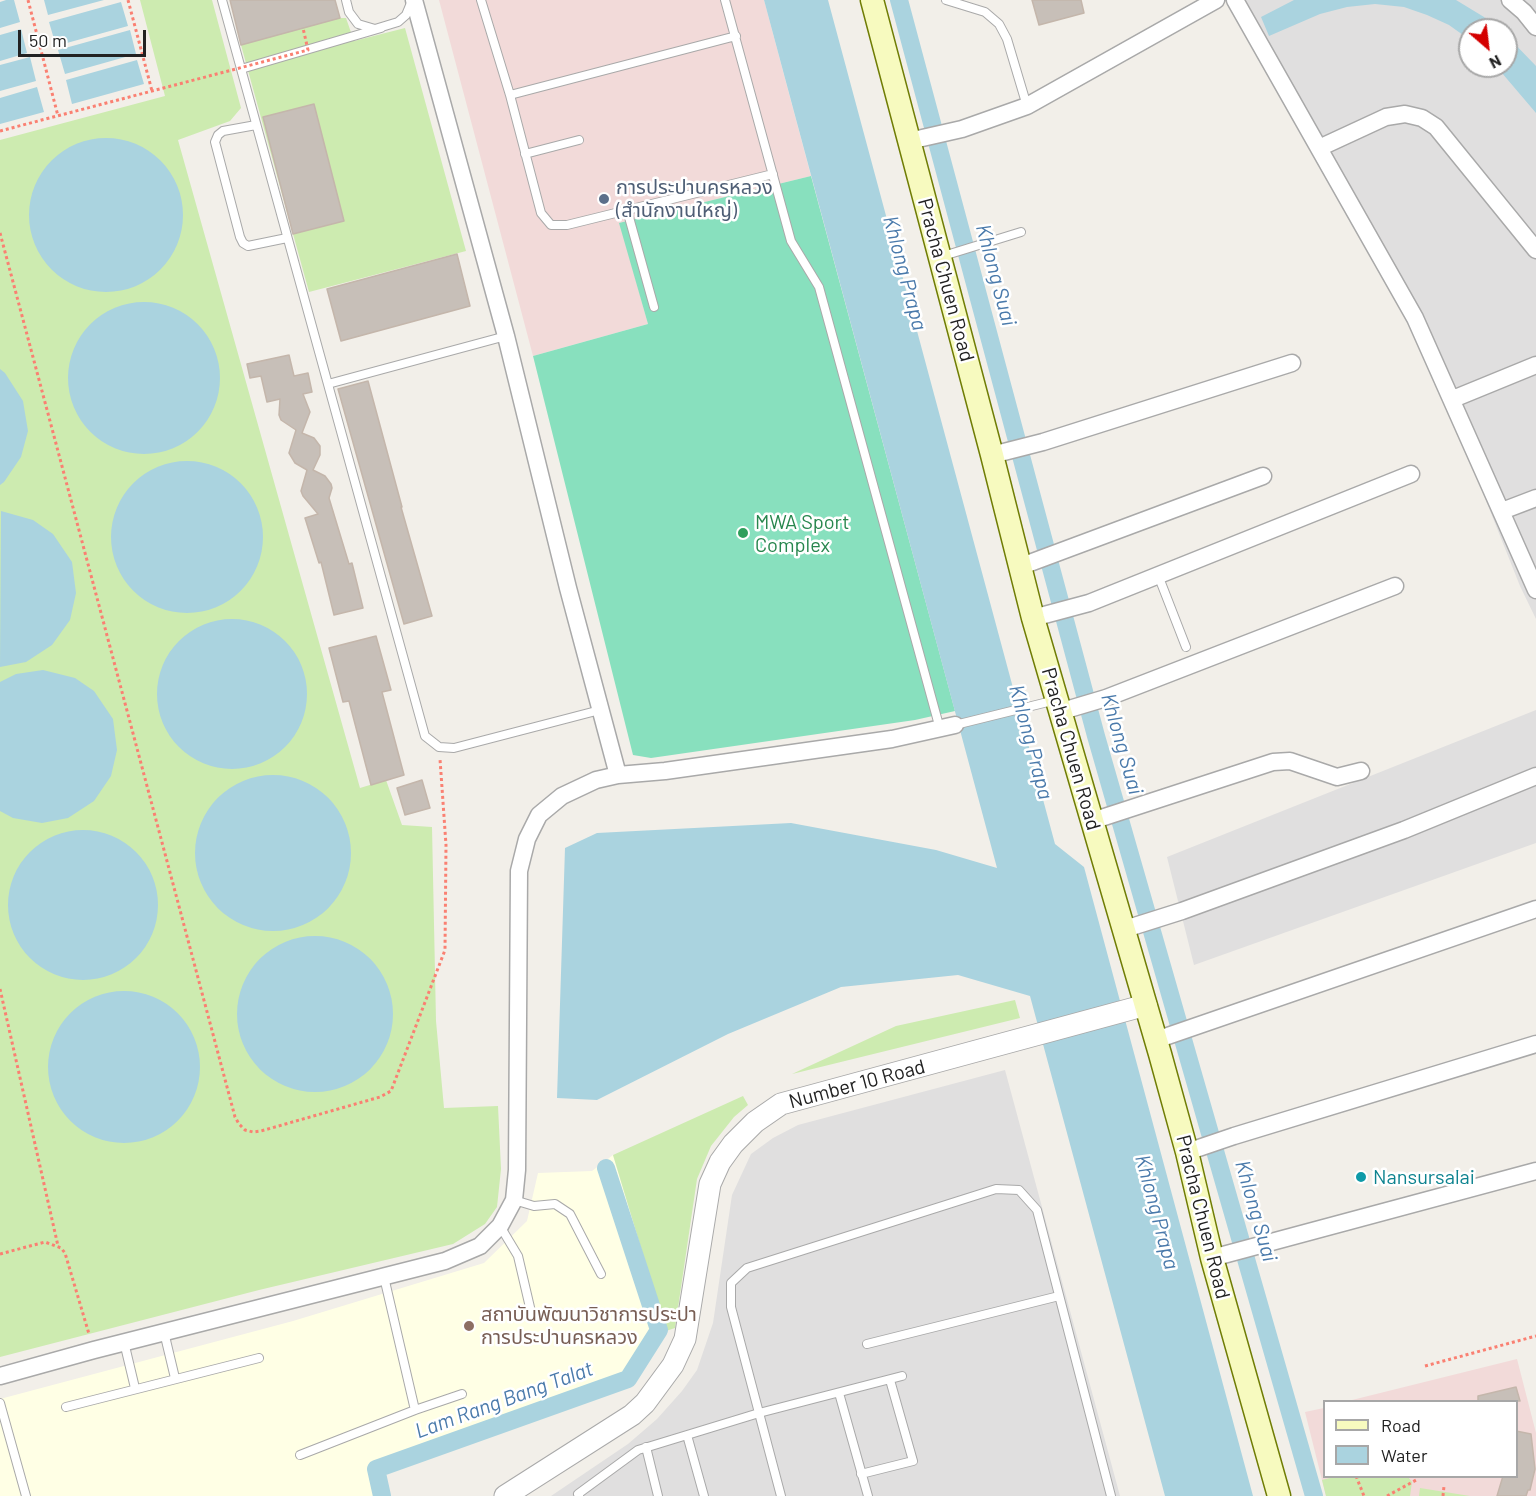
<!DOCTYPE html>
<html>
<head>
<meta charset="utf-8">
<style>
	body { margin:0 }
	#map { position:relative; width:1536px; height:1496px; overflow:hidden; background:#f2efe9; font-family:Barlow,sans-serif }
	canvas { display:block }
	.legend { position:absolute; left:1323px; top:1400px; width:195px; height:78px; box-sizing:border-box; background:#fff; border:2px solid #a7a7a7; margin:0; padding:8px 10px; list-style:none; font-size:18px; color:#222 }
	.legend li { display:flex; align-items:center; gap:12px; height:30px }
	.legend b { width:30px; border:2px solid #a7a7a7 }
	.north { position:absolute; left:1458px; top:18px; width:60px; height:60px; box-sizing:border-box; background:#fff; border:2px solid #a7a7a7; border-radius:50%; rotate:152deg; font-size:16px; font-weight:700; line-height:24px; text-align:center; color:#222 }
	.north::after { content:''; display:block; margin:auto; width:21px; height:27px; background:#d40000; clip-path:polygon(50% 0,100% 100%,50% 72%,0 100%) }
	.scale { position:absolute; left:18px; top:30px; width:128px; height:27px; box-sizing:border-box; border:3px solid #222; border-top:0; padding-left:8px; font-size:18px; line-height:21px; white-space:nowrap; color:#222; -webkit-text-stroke:4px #fff; paint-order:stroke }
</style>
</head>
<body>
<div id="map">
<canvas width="1536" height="1496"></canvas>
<ul class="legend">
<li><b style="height:8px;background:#f7fabf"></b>Road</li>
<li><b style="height:16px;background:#aad3df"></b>Water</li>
</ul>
<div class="north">N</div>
<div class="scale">50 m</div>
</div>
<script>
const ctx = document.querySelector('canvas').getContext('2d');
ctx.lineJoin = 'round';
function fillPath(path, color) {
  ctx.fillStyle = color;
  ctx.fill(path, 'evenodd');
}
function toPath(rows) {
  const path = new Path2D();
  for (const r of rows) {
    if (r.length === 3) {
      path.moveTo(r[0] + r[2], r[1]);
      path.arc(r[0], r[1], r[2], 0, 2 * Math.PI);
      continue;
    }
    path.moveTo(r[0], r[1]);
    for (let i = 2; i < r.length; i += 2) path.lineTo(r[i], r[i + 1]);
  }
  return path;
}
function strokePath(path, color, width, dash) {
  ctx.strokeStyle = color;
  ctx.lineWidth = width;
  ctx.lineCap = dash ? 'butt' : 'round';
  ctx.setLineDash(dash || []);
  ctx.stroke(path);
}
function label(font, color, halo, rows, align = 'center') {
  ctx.font = font + ' Barlow,"Noto Sans Thai",sans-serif';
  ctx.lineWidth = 5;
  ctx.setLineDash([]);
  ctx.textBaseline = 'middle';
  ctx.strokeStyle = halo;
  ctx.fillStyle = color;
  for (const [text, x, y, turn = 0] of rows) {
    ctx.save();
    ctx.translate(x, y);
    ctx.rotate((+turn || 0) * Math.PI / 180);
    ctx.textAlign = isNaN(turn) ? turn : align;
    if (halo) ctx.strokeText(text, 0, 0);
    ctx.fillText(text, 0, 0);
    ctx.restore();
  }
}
fillPath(toPath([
	[1240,0,1536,0,1536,619,1520,586,1441,388,1334,177],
	[1470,30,1506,30,1506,66,1470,66],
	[1536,710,1536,843,1194,965,1167,857],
	[1005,1070,1120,1496,551,1496,628,1444,657,1419,682,1391,697,1370,713,1323,732,1195,751,1154,773,1138,798,1125]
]), '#e0dfdf');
fillPath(toPath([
	[439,0,764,0,811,176,620,223,648,324,533,356],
	[1517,1359,1536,1433,1536,1496,1326,1496,1305,1412,1324,1408,1324,1476,1516,1476,1516,1402,1348,1401]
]), '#f2dad9');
fillPath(toPath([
	[613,1155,666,1331,632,1385,384,1470,389,1496,0,1496,0,1399,293,1321,484,1263,527,1221,538,1173,592,1171]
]), '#ffffe5');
fillPath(toPath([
	[140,0,212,0,241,108,230,121,178,140,360,788,386,780,402,825,432,827,436,1021,444,1108,498,1106,501,1169,497,1207,485,1224,453,1244,259,1290,0,1357,0,140,165,96],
	[340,18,346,18,354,41,405,28,466,251,309,292,241,45],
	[1015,1000,1020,1018,792,1074,896,1026],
	[743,1096,748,1105,734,1117,711,1146,697,1179,675,1328,666,1331,613,1155],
	[1334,1477,1408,1477,1412,1482,1410,1496,1326,1496,1322,1480],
	[1420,1488,1470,1496,1419,1496]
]), '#cdebb0');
fillPath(toPath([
	[811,176,955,711,915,720,651,758,633,755,533,356,648,324,619,223]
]), '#88e0be');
fillPath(toPath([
	[6,0,14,0,20,22,0,28,0,2],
	[44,0,104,0,48,15],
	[764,0,828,0,1055,844,1084,867,1253,1496,1165,1496,1030,996,958,975,841,987,728,1034,597,1100,557,1098,565,848,597,833,791,823,936,850,997,868],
	[1294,0,1456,0,1484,17,1500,30,1470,30,1470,40,1449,25,1427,15,1404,7,1375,4,1347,7,1320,14,1269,36,1261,17],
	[121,2,128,26,56,46,49,22],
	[21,29,27,53,0,61,0,35],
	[130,30,136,54,65,74,58,50],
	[1506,35,1536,66,1536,113,1496,66,1506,66],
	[30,57,36,81,0,91,0,65],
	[137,60,144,84,72,104,66,80],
	[37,87,44,112,0,124,0,98],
	[106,215,77],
	[144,378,76],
	[0,369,5,373,23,401,28,431,21,457,4,482,0,485],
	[187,537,76],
	[1,511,33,520,53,534,72,562,76,593,70,620,52,645,26,662,0,667],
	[232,694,75],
	[43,670,75,678,94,691,113,719,117,750,111,776,94,801,68,818,42,823,13,818,0,811,0,682,16,674],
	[273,853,78],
	[83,905,75],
	[315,1014,78],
	[124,1067,76]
]), '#aad3df');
strokePath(toPath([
	[899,0,1096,736,1314,1496],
	[382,1496,376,1469,628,1379,659,1330,606,1168]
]), '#aad3df', 18);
const building = toPath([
	[230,0,335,0,340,18,241,45,230,0],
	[1032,0,1081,0,1084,13,1039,25,1032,0],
	[314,104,344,221,293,234,263,117,314,104],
	[457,254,470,306,341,341,327,289,457,254],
	[289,355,294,376,308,373,312,392,303,394,310,412,302,433,314,438,320,446,320,455,313,470,325,476,331,484,332,488,329,498,349,564,352,563,363,608,334,615,321,562,319,563,305,518,318,514,303,496,301,491,307,470,295,463,289,453,296,430,281,420,279,415,280,399,267,402,261,376,250,378,247,364,289,355],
	[368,381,402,507,401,507,432,616,404,624,338,389,368,381],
	[376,636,391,690,382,692,404,775,371,785,349,701,343,702,329,648,376,636],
	[422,780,430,808,405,815,397,788,422,780],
	[1516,1387,1520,1401,1478,1401,1478,1396,1516,1387],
	[1516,1431,1531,1434,1535,1469,1530,1490,1528,1490,1526,1496,1497,1496,1503,1476,1516,1476,1516,1431]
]);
fillPath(building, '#c7bfb8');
strokePath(building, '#c4b6ab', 1.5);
const service = toPath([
	[222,0,425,736,439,747,454,748,600,710],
	[346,0,349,12,358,24,375,29,398,22,406,15,411,3],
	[481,0,510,95,541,213,551,225,567,225,773,174],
	[725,0,791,241,819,287,940,729],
	[946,0,985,12,999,24,1007,39,1027,106],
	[241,69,381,28],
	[510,95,736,36],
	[256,125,223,131,218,135,215,142,240,237,243,243,248,246,287,238],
	[525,154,579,140],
	[627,210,654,307],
	[940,257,1021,232],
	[328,384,506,336],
	[1158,575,1186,647],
	[955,725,1056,700],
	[514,1200,534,1206,555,1204,570,1214,601,1274],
	[500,1226,518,1256,532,1316],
	[384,1277,415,1410],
	[164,1332,175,1378],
	[124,1342,135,1388],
	[867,1344,1059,1296],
	[839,1393,868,1496],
	[0,1403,26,1496],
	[66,1407,259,1358],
	[687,1435,704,1496],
	[646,1447,658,1496],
	[300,1455,415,1410,462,1394],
	[861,1474,913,1461,890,1380],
	[579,1496,578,1494,638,1450,759,1413,902,1376],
	[781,1496,731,1307,731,1283,747,1268,996,1189,1019,1190,1037,1210,1111,1496]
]);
const minor = toPath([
	[414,0,506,336,568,588,618,775],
	[1235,0,1415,318,1536,590],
	[1510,0,1524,12,1536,27],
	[909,141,962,129,1027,106,1216,0],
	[1319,148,1386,117,1405,114,1422,118,1436,127,1536,250],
	[1453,399,1536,365],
	[992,455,1043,442,1292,363],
	[1502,511,1536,498],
	[1019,567,1263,476],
	[1033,618,1089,603,1411,474],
	[1059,712,1106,698,1395,586],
	[1092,821,1273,762,1290,761,1337,777,1361,771],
	[1125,929,1182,911,1404,830,1536,776],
	[1156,1040,1536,909],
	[1187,1152,1234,1136,1536,1044],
	[1212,1258,1536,1171],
	[0,1376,94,1350,445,1261,480,1246,500,1226,514,1200,517,1170,519,871,527,839,539,815,562,796,596,780,618,775,665,771,892,739,955,725]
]);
const tertiary = toPath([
	[505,1496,632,1415,645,1403,673,1365,685,1339,710,1184,720,1162,733,1144,755,1122,781,1104,1146,1005]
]);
const secondary = toPath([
	[872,0,992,455,1033,618,1160,1054,1187,1152,1212,1258,1279,1496]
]);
strokePath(service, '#a9a9a9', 10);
strokePath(minor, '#a9a9a9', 19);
strokePath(tertiary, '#a9a9a9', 23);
strokePath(secondary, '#707d05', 25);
strokePath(toPath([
	[28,0,58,116],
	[128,0,152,91],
	[0,233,235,1117,239,1124,245,1130,253,1132,261,1131,380,1097,391,1091,445,950,446,845,440,759],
	[0,989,58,1246],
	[0,1254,45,1242,61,1248,65,1253,89,1334],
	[1425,1366,1536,1336],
	[1356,1476,1364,1496],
	[1387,1496,1418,1479],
	[1443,1496,1444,1486]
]), '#fa8072', 3, [3, 3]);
strokePath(service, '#fff', 8);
strokePath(minor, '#fff', 16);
strokePath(tertiary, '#fff', 21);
strokePath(secondary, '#f7fabf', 22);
strokePath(toPath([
	[0,131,308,50,303,28]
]), '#fa8072', 3, [3, 3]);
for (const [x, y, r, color] of [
	[604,199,6,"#5c6f8a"],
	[743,533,6,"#2e9e5b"],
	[1361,1177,6,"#0f9aa8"],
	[469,1326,6,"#8d6e63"]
]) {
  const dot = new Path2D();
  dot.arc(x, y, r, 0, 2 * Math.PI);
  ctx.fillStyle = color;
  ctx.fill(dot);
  strokePath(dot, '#fff', 2);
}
label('20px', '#4e5e75', '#fff', [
	["การประปานครหลวง",616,187],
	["(สำนักงานใหญ่)",616,210]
], 'left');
label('20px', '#222', '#fff', [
	["Pracha Chuen Road",946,280,75],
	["Pracha Chuen Road",1071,749,74],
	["Number 10 Road",857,1084,-15],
	["Pracha Chuen Road",1203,1217,76]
]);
label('20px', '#27864d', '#fff', [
	["MWA Sport",755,522],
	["Complex",755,545]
], 'left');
label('20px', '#0d838f', '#fff', [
	["Nansursalai",1373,1177]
], 'left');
label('20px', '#785e54', '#fff', [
	["สถาบันพัฒนาวิชาการประปา",481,1314],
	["การประปานครหลวง",481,1337]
], 'left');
label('italic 21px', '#4a7aab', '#fff', [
	["Khlong Prapa",905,273,75],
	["Khlong Suai",996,275,75],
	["Khlong Prapa",1031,742,75],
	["Khlong Suai",1122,744,74],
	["Khlong Suai",1256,1211,74],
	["Khlong Prapa",1157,1212,75],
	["Lam Rang Bang Talat",504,1400,-20]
]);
</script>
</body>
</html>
